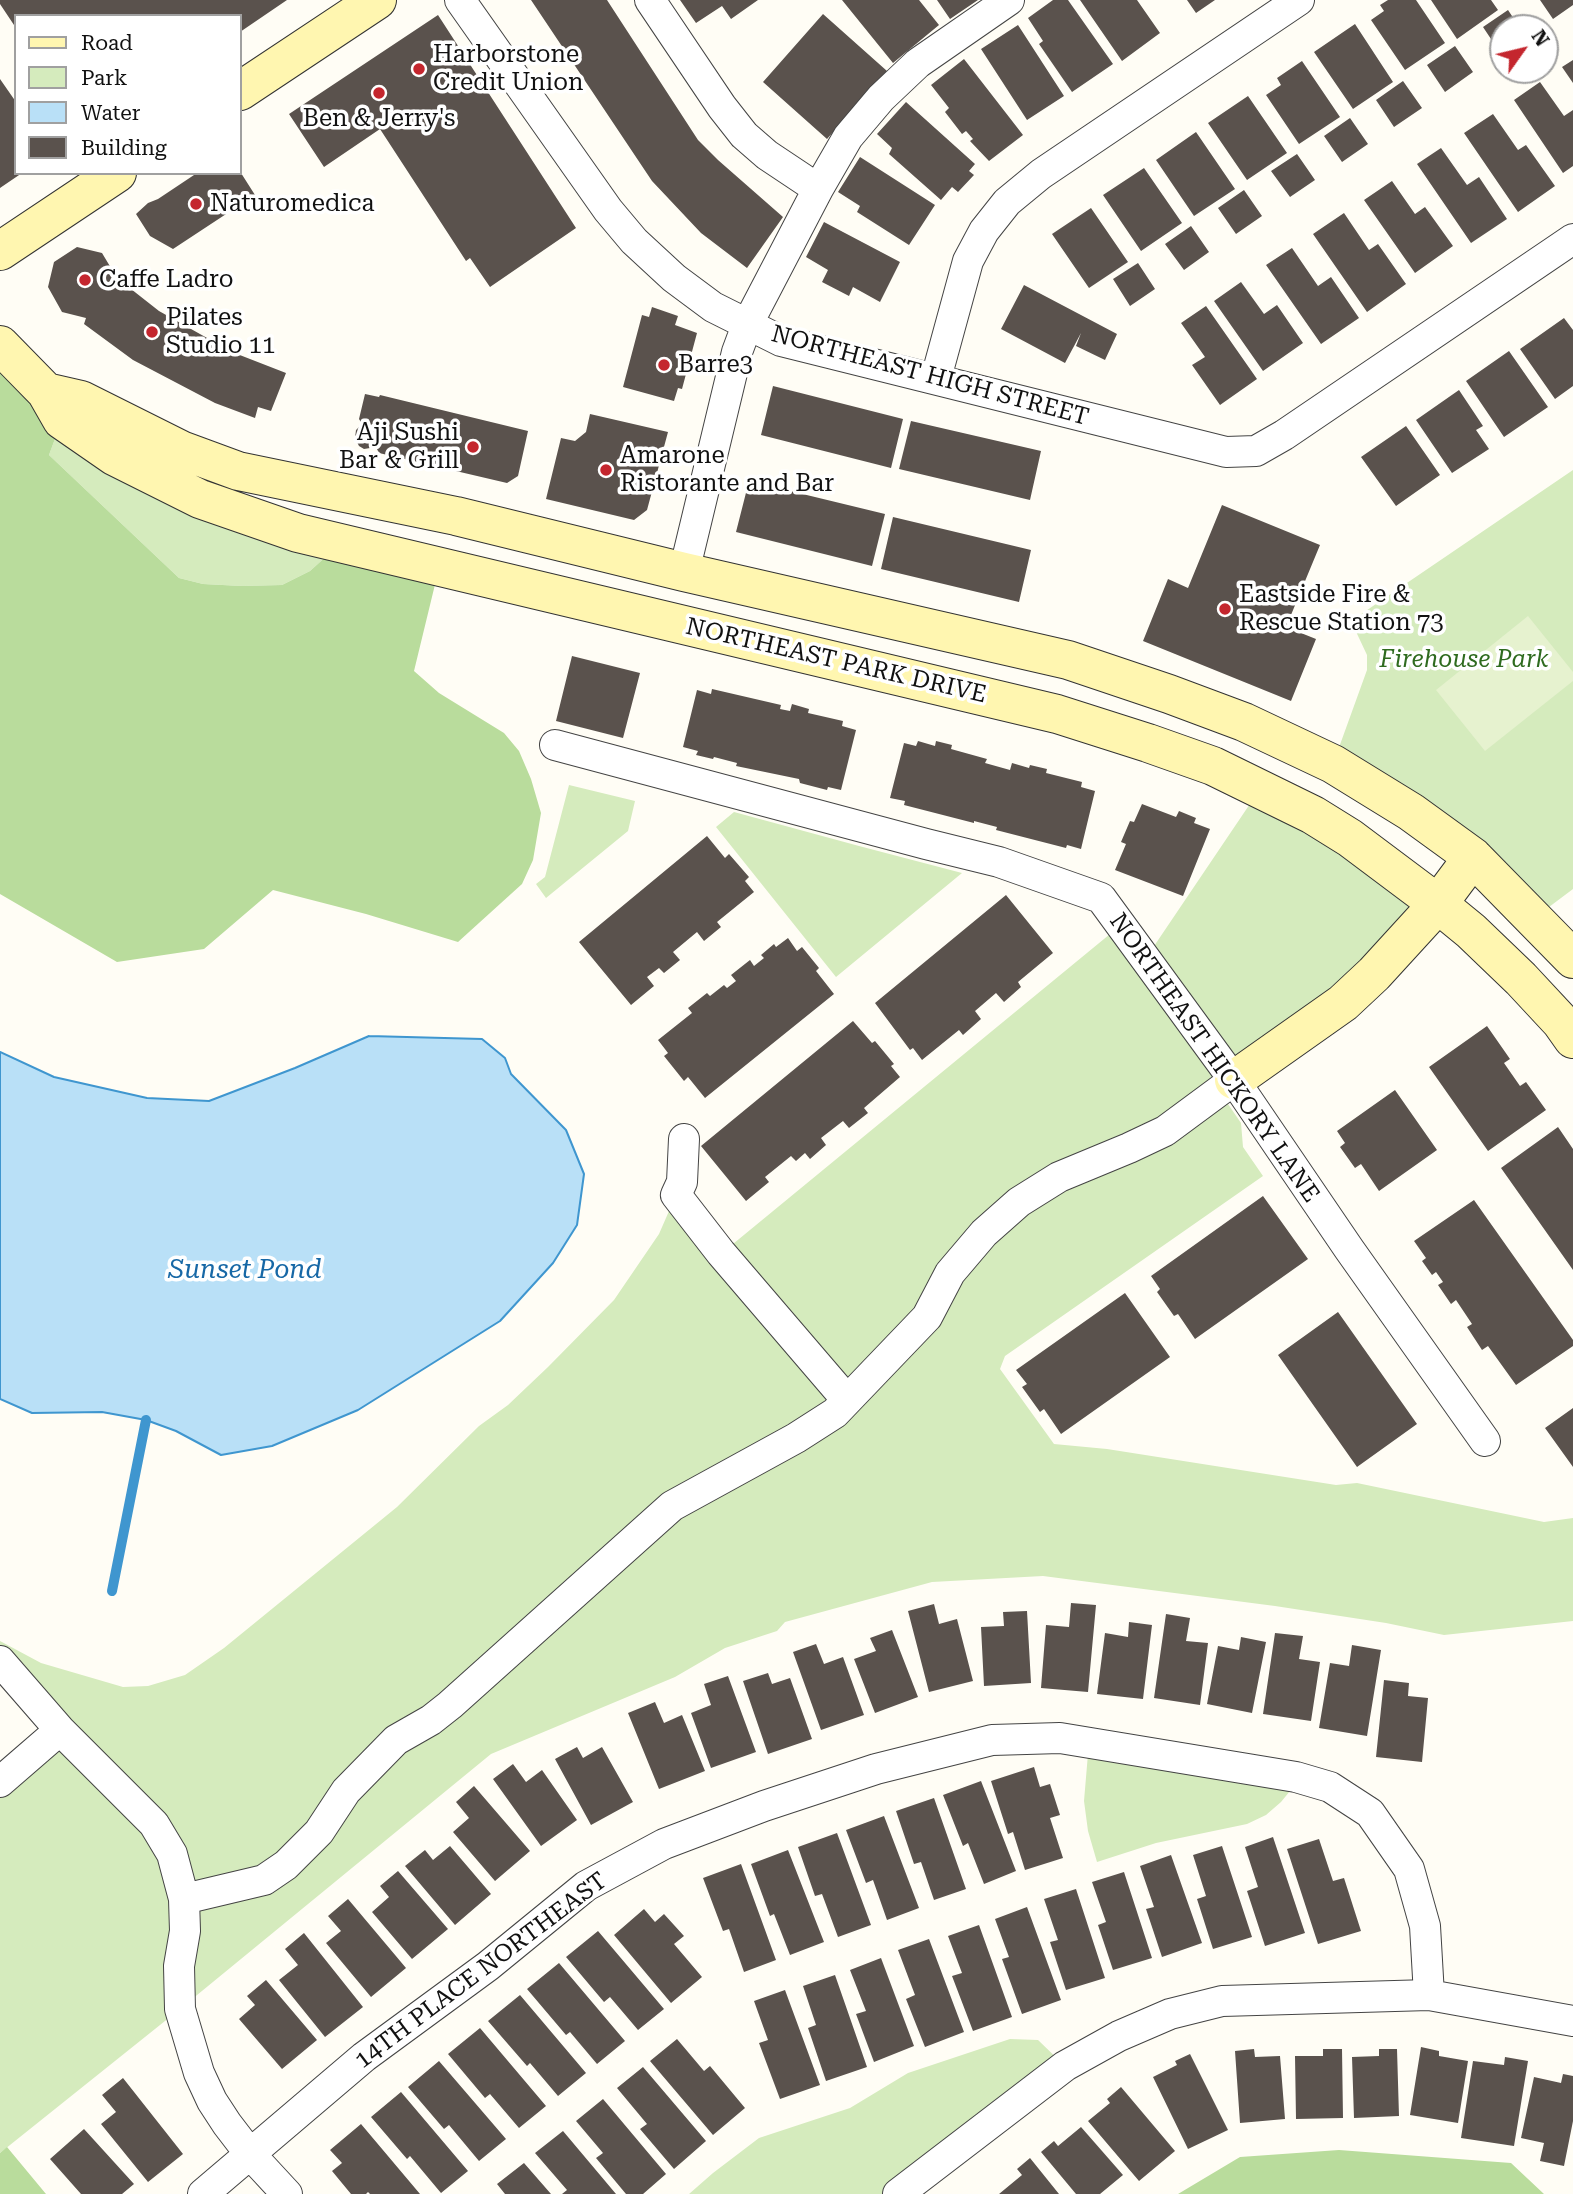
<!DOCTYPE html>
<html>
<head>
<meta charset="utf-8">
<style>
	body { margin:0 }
	#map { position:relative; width:1573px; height:2194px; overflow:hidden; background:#fffdf5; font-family:"Roboto Serif",serif }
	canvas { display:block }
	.legend { position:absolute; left:14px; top:14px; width:228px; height:161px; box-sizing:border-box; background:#fff; border:2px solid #a0a0a0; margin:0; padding:9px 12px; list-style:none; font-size:21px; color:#111 }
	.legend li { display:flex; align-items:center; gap:14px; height:35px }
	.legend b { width:35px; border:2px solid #a0a0a0 }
	.north { position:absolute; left:1489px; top:14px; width:70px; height:70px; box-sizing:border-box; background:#fff; border:2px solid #a0a0a0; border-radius:50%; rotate:56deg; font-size:19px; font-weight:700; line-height:28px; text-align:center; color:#111 }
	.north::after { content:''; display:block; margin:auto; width:24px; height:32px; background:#c4262e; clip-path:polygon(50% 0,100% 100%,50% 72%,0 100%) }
</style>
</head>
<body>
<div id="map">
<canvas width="1573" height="2194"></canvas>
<ul class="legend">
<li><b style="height:9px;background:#fff6b0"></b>Road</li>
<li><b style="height:19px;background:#d5ebbd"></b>Park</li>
<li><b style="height:19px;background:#b9e0f7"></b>Water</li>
<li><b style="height:19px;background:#5a524d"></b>Building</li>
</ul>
<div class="north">N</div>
</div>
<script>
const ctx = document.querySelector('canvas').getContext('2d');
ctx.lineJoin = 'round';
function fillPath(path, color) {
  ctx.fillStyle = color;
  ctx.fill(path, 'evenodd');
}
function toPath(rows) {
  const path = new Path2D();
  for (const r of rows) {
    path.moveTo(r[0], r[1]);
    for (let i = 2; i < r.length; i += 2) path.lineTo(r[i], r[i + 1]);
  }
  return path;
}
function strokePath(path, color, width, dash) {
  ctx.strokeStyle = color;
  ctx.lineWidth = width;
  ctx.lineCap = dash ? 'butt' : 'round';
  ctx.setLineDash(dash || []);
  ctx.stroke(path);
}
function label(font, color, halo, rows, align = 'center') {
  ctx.font = font + ' "Roboto Serif",serif';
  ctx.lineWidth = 7;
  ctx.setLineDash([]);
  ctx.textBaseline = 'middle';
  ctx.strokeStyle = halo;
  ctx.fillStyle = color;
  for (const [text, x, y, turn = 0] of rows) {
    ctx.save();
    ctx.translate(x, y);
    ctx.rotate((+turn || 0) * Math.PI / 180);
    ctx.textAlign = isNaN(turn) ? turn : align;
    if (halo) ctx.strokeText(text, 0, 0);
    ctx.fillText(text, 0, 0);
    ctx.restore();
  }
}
fillPath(toPath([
	[62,420,341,543,310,571,282,585,242,586,203,584,179,578,49,455],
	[1573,470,1573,889,1533,919,1333,764,1367,670,1367,655,1351,621],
	[569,785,635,801,628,831,546,898,536,884,545,877],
	[1260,789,1438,904,1219,1091,1241,1123,1243,1147,1263,1176,1005,1356,1000,1369,1054,1444,1107,1449,1336,1485,1357,1483,1544,1522,1573,1518,1573,1621,1444,1635,1386,1623,1275,1606,1043,1576,932,1582,785,1622,777,1631,725,1648,675,1677,491,1754,180,2009,0,2153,0,1782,60,1730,0,1661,0,1641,41,1663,123,1687,148,1686,185,1675,224,1648,397,1507,479,1426,508,1405,548,1367,614,1300,659,1234,676,1195,722,1253,1121,925,1146,958],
	[734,812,859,846,962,873,836,977,716,827],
	[1089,1742,1296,1777,1290,1791,1281,1802,1266,1815,1247,1824,1156,1843,1097,1862,1088,1831,1084,1801],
	[1010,2039,1038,2040,1065,2066,898,2194,689,2194,713,2173,759,2138,850,2108,908,2073]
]), '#d5ebbd');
fillPath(toPath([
	[0,345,62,420,49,455,179,578,203,584,242,586,282,585,310,571,341,543,439,568,414,671,439,693,504,733,519,751,531,779,541,813,533,860,522,884,458,942,366,914,273,890,204,949,117,962,0,894],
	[7,2147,46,2194,0,2194,0,2153],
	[1339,2150,1511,2163,1544,2194,1178,2194,1240,2157]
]), '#b9dc9c');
fillPath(toPath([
	[1528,616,1573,672,1573,681,1485,751,1436,690]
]), '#e6f2cf');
const water = toPath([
	[369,1036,482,1039,505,1058,511,1074,566,1130,584,1174,577,1225,553,1263,500,1321,358,1410,272,1446,221,1455,176,1431,146,1420,102,1412,32,1413,0,1399,0,1052,54,1077,147,1098,209,1101,295,1068,369,1036]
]);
fillPath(water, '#b9e0f7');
strokePath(water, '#3f96cf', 2);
strokePath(toPath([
	[112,1591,146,1420]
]), '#3f96cf', 10);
fillPath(toPath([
	[0,0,287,0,240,32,240,16,16,16,16,28,0,4],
	[531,0,607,0,698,140,718,160,783,217,747,268,701,233,652,181],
	[680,0,758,0,731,19,722,6,696,23],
	[842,0,919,0,939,25,893,63],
	[937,0,978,0,950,19],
	[1053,0,1068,0,1113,64,1072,92,1039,44,1043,41,1028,18],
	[1080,0,1137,0,1160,33,1122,61],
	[1187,0,1215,0,1196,13],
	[1388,0,1416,0,1445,43,1405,70,1371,20,1384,11,1380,5],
	[1431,0,1491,0,1498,10,1457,39],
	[1540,0,1573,0,1573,5,1553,19],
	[1508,10,1520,28,1503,28,1503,53,1501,54,1483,27],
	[823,14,887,71,827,139,763,82],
	[438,15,576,228,490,287,470,258,466,261,380,129,324,167,289,114],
	[1355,24,1393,82,1353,109,1314,52],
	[1018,25,1064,96,1027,120,981,49],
	[1455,46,1473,72,1445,92,1427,65],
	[964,59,1023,135,989,161,970,141,973,139,966,131,962,134,945,112,949,108,931,85],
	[1573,60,1573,83,1562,67],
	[1302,61,1340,117,1299,144,1266,95,1281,85,1277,78],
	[0,79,16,102,16,173,22,173,0,188],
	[1403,81,1422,108,1394,127,1376,100],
	[1540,82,1564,116,1573,110,1573,166,1563,173,1514,100],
	[1248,96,1287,153,1247,180,1208,123],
	[906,102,975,164,969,171,974,175,958,192,952,187,941,200,889,154,892,148,877,134],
	[1493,114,1518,150,1526,145,1555,186,1518,212,1464,133],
	[1350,118,1368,144,1342,162,1324,136],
	[1196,132,1235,189,1194,216,1156,160],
	[1441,148,1467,185,1479,177,1507,219,1471,243,1417,164],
	[1297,154,1315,180,1290,197,1271,171],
	[860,157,935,205,909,245,857,212,860,206,838,192],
	[1144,168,1182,223,1141,251,1103,195],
	[197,173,241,173,255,195,173,249,150,236,136,214,148,203,158,199],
	[1392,181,1415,214,1425,207,1453,246,1415,273,1364,200],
	[1244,190,1262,216,1236,234,1218,208],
	[1091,208,1128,262,1089,288,1052,234],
	[1344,213,1369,250,1378,244,1406,284,1367,312,1313,234],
	[824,222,900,262,880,302,853,287,849,296,822,282,828,270,806,257],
	[1191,226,1209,252,1184,270,1165,244],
	[77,247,102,253,117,278,159,311,232,352,286,373,271,411,258,407,255,418,215,403,133,360,84,324,86,318,62,312,48,287,54,262],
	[1292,248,1318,286,1331,277,1359,318,1321,344,1266,265],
	[1138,263,1155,289,1130,306,1113,279],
	[1241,282,1264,314,1277,305,1303,343,1263,371,1214,301],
	[1024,285,1117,334,1105,360,1076,346,1081,333,1065,363,1001,329],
	[1206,306,1257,379,1220,405,1192,365,1205,357,1181,323],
	[652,307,678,316,675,325,697,333,682,389,678,388,674,401,623,387,642,315,649,317],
	[1564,318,1573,330,1573,386,1555,399,1520,349],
	[1509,351,1548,407,1504,437,1466,381],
	[773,386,903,419,891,468,761,435],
	[1459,390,1483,426,1476,430,1489,449,1452,473,1416,420],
	[365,394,379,397,380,395,528,431,518,476,507,483,379,453,376,447,364,449,359,446,355,438,356,430,362,424,359,419],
	[590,414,668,432,647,510,634,520,546,499,561,438,575,441,586,432],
	[911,421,1041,451,1030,500,899,469],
	[1406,426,1440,475,1396,506,1361,457],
	[749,481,885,514,872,566,736,532],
	[1222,505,1320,545,1286,627,1316,639,1291,701,1143,641,1168,579,1188,588],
	[893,517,1031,550,1019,602,881,569],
	[572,656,640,673,623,738,556,721],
	[712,689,781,705,780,709,790,711,792,704,809,709,808,713,843,721,842,726,856,730,841,790,828,787,827,790,800,783,799,779,736,766,737,763,714,757,713,759,696,755,698,751,683,747,697,690,711,694],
	[918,741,935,746,936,741,952,745,951,749,987,759,985,763,1010,770,1012,763,1029,768,1030,765,1047,769,1046,773,1082,782,1081,787,1095,791,1081,849,1067,845,1066,848,996,830,997,827,974,821,974,823,904,805,905,801,890,798,904,743,916,746],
	[1142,804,1176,817,1179,811,1196,818,1194,823,1210,829,1183,896,1115,870,1126,844,1121,842,1130,821,1134,822],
	[707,836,725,858,729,854,749,877,745,881,754,892,717,922,721,927,704,941,697,932,673,952,680,960,664,973,659,968,647,977,654,986,631,1005,579,942],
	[1006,895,1053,953,1018,982,1021,987,1004,1002,996,993,975,1011,981,1019,963,1035,959,1030,922,1060,913,1048,910,1050,875,1003],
	[788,938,797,951,802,947,819,968,816,971,834,994,705,1098,688,1077,684,1081,664,1056,668,1053,658,1040,692,1013,688,1008,707,993,710,996,724,985,727,988,736,981,731,975,750,960,754,966,764,958,761,955,774,944,776,947],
	[853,1021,872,1043,875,1041,894,1064,891,1066,900,1077,864,1108,868,1113,849,1128,843,1121,821,1138,826,1145,810,1159,805,1153,796,1161,791,1156,765,1177,769,1182,746,1201,701,1146],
	[1487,1026,1510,1059,1504,1063,1520,1086,1526,1082,1546,1110,1488,1151,1429,1067],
	[1395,1090,1437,1150,1379,1191,1361,1164,1355,1168,1340,1147,1345,1143,1337,1131],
	[1558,1127,1573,1149,1573,1270,1501,1168],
	[1263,1196,1308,1259,1195,1339,1178,1314,1174,1316,1157,1292,1160,1289,1151,1276],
	[1474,1200,1573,1340,1573,1346,1516,1385,1488,1346,1482,1350,1467,1327,1472,1324,1456,1300,1451,1304,1438,1285,1443,1282,1436,1272,1432,1275,1422,1261,1426,1258,1414,1241],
	[1125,1293,1170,1357,1061,1434,1044,1409,1040,1412,1022,1387,1027,1384,1016,1370],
	[1338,1312,1417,1424,1357,1467,1278,1355],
	[1573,1408,1573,1467,1545,1428],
	[1071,1603,1096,1605,1088,1692,1041,1688,1046,1625,1069,1627],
	[934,1604,939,1624,957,1619,973,1681,929,1692,908,1611],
	[1027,1611,1031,1683,984,1686,981,1627,1004,1626,1003,1612],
	[1166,1614,1190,1618,1186,1641,1208,1643,1200,1705,1154,1698],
	[1129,1622,1152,1625,1143,1699,1097,1694,1105,1633,1128,1637],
	[892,1630,918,1697,875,1713,854,1659,876,1651,870,1638],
	[1275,1633,1303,1636,1299,1659,1320,1662,1311,1721,1263,1714],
	[1241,1637,1266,1642,1252,1713,1207,1704,1218,1646,1239,1650],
	[816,1644,824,1664,843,1657,864,1715,821,1730,793,1652],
	[1352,1645,1381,1650,1367,1736,1319,1728,1330,1663,1349,1666],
	[768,1673,772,1684,790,1678,812,1739,768,1754,743,1681],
	[728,1676,756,1752,711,1768,691,1713,711,1705,704,1684],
	[1384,1680,1409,1683,1408,1696,1428,1698,1422,1762,1376,1757],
	[655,1702,664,1723,682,1715,705,1771,659,1789,628,1713],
	[577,1747,583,1758,602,1747,633,1802,591,1825,555,1759],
	[513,1764,526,1782,542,1770,577,1820,541,1846,493,1779],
	[1034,1767,1040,1787,1050,1784,1060,1815,1050,1818,1063,1858,1025,1870,1013,1832,1008,1834,991,1781],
	[981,1781,1016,1871,984,1884,968,1843,963,1846,943,1795],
	[474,1786,530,1851,495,1881,453,1832,469,1818,456,1802],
	[934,1798,966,1889,934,1900,921,1862,914,1864,896,1811],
	[884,1816,919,1908,887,1920,873,1880,866,1883,846,1830],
	[837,1833,871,1925,838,1937,822,1894,815,1896,798,1847],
	[1273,1837,1305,1933,1265,1946,1247,1891,1258,1887,1245,1847],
	[1319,1839,1333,1881,1344,1878,1361,1931,1318,1944,1287,1849],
	[450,1846,491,1894,455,1925,405,1866,425,1850,433,1860],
	[1222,1846,1252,1937,1213,1949,1197,1899,1206,1896,1193,1855],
	[788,1850,824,1942,790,1955,774,1914,770,1916,751,1864],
	[1171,1855,1202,1943,1162,1957,1146,1909,1154,1907,1140,1866],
	[741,1864,776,1960,744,1972,729,1929,723,1931,703,1878],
	[398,1871,448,1929,412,1959,372,1912,389,1897,380,1886],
	[1124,1872,1152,1958,1113,1970,1098,1925,1106,1922,1092,1882],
	[1076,1889,1105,1978,1066,1990,1050,1942,1058,1940,1044,1899],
	[348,1899,406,1968,371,1997,326,1943,341,1931,328,1916],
	[1027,1907,1061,2000,1022,2014,1002,1959,1009,1957,995,1919],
	[644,1909,655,1922,664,1914,684,1936,674,1944,702,1977,671,2003,614,1935],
	[979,1925,1012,2017,973,2031,952,1976,962,1973,948,1936],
	[598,1931,664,2009,638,2030,610,1997,604,2002,566,1957],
	[304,1933,363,2007,325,2037,279,1980,298,1965,285,1949],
	[929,1939,964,2032,925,2047,906,1999,915,1995,898,1950],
	[881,1958,914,2046,874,2062,856,2014,866,2011,850,1970],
	[559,1963,625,2041,597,2064,570,2032,566,2035,527,1989],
	[835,1975,867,2067,826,2081,808,2028,816,2025,803,1986],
	[266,1980,317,2040,282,2069,239,2019,255,2005,247,1996],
	[785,1990,820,2085,780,2099,759,2043,768,2040,754,2001],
	[520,1995,586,2073,558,2096,530,2063,527,2066,488,2021],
	[480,2028,546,2106,519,2128,490,2094,485,2098,448,2054],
	[677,2039,704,2071,710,2066,745,2108,713,2135,650,2061],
	[1421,2047,1439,2051,1439,2056,1468,2061,1458,2123,1410,2115],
	[1254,2049,1255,2057,1280,2056,1285,2119,1240,2123,1235,2051],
	[1323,2049,1342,2049,1343,2118,1296,2119,1295,2056,1323,2056],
	[1379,2049,1397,2049,1399,2116,1354,2118,1352,2057,1379,2056],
	[1190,2054,1228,2130,1188,2149,1153,2077,1177,2065,1175,2061],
	[1505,2057,1528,2061,1514,2146,1461,2138,1473,2061,1504,2065],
	[439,2061,506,2139,479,2161,449,2125,444,2129,408,2087],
	[643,2067,706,2141,674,2169,640,2129,647,2124,617,2088],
	[1563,2074,1573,2076,1573,2121,1564,2166,1540,2161,1544,2143,1521,2138,1534,2077,1561,2083],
	[123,2078,183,2154,148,2182,101,2124,116,2112,102,2095],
	[1121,2087,1175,2151,1139,2181,1088,2121,1110,2103,1107,2099],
	[401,2092,468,2171,441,2193,410,2156,407,2159,371,2117],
	[603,2099,666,2174,643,2194,626,2194,596,2158,603,2153,576,2121],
	[361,2124,420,2194,370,2194,368,2192,366,2194,351,2194,332,2171,342,2163,330,2150],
	[1081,2127,1123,2175,1100,2194,1076,2194,1041,2152,1054,2141,1058,2146],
	[84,2129,134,2184,122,2194,81,2194,50,2159],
	[563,2131,616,2194,562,2194,567,2190,535,2153],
	[1030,2158,1059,2194,999,2194,1022,2175,1017,2169],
	[524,2163,551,2194,505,2194,497,2184]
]), '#5a524d');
const street = toPath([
	[460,0,608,210,634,241,674,278,713,307,781,341,1226,452,1256,451,1284,435,1573,239],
	[650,0,722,107,744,135,767,155,818,189],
	[936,378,968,261,984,231,1007,202,1041,174,1299,0],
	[684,572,737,352,747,325,818,189,848,137,881,98,918,63,1009,0],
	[555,745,926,844,999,862,1101,898,1234,1080,1349,1249,1485,1441],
	[684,1139,682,1182,676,1195,721,1253,847,1400],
	[0,1661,60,1730,154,1824,172,1854,184,1899,185,1931,179,1966,180,2009,199,2073,212,2101,227,2124,250,2154,287,2194],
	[0,1782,60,1730],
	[184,1899,264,1880,286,1865,319,1832,346,1791,396,1740,431,1720,450,1705,672,1506,796,1438,835,1413,927,1317,950,1273,984,1233,1019,1202,1059,1177,1129,1148,1165,1131,1234,1080],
	[203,2194,364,2057,488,1966,586,1886,664,1844,764,1806,876,1769,992,1740,1060,1738,1296,1777,1330,1787,1370,1813,1409,1869,1425,1926,1429,1995],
	[898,2194,1065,2066,1119,2036,1170,2014,1222,2001,1429,1995,1573,2021]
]);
const secondary = toPath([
	[240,91,377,0],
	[0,251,117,173],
	[0,345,46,392,62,420,114,456,200,499,298,533,1057,714,1148,743,1213,766,1313,815,1350,838,1438,904,1471,931,1521,979,1561,1022,1573,1039],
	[46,392,81,400,181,450,238,471,456,516,684,572,1068,660,1169,694,1244,722,1333,764,1411,812,1473,857,1573,959],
	[1234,1080,1343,1003,1374,974,1438,904,1473,857]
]);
strokePath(street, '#444', 32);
strokePath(secondary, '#333', 40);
strokePath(street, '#fff', 30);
strokePath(secondary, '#fff6b0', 38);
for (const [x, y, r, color] of [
	[419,69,7,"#c4262e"],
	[379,93,7,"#c4262e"],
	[196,204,7,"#c4262e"],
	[85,280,7,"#c4262e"],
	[152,332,7,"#c4262e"],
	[664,365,7,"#c4262e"],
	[473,447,7,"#c4262e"],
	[606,470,7,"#c4262e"],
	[1225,609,7,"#c4262e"]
]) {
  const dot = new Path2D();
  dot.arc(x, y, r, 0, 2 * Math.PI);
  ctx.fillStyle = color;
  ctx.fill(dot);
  strokePath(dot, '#fff', 2.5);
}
label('24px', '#111', '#fff', [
	["Harborstone",433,55],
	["Credit Union",433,83],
	["Ben & Jerry's",379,119,"center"],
	["Naturomedica",210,204],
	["Caffe Ladro",99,280],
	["Pilates",166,318],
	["Studio 11",166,346],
	["Barre3",678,365],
	["Aji Sushi",459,433,"right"],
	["Bar & Grill",459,461,"right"],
	["Amarone",620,456],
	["Ristorante and Bar",620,484],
	["Eastside Fire &",1239,595],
	["Rescue Station 73",1239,623]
], 'left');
label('24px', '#111', '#fff', [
	["NORTHEAST HIGH STREET",930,376,15],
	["NORTHEAST PARK DRIVE",836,661,13],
	["NORTHEAST HICKORY LANE",1214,1058,55],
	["14TH PLACE NORTHEAST",481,1971,-37]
]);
label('italic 24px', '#2f6b1f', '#fff', [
	["Firehouse Park",1464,660]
]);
label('italic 26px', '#1768a6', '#fff', [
	["Sunset Pond",245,1270]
]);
</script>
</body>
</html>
